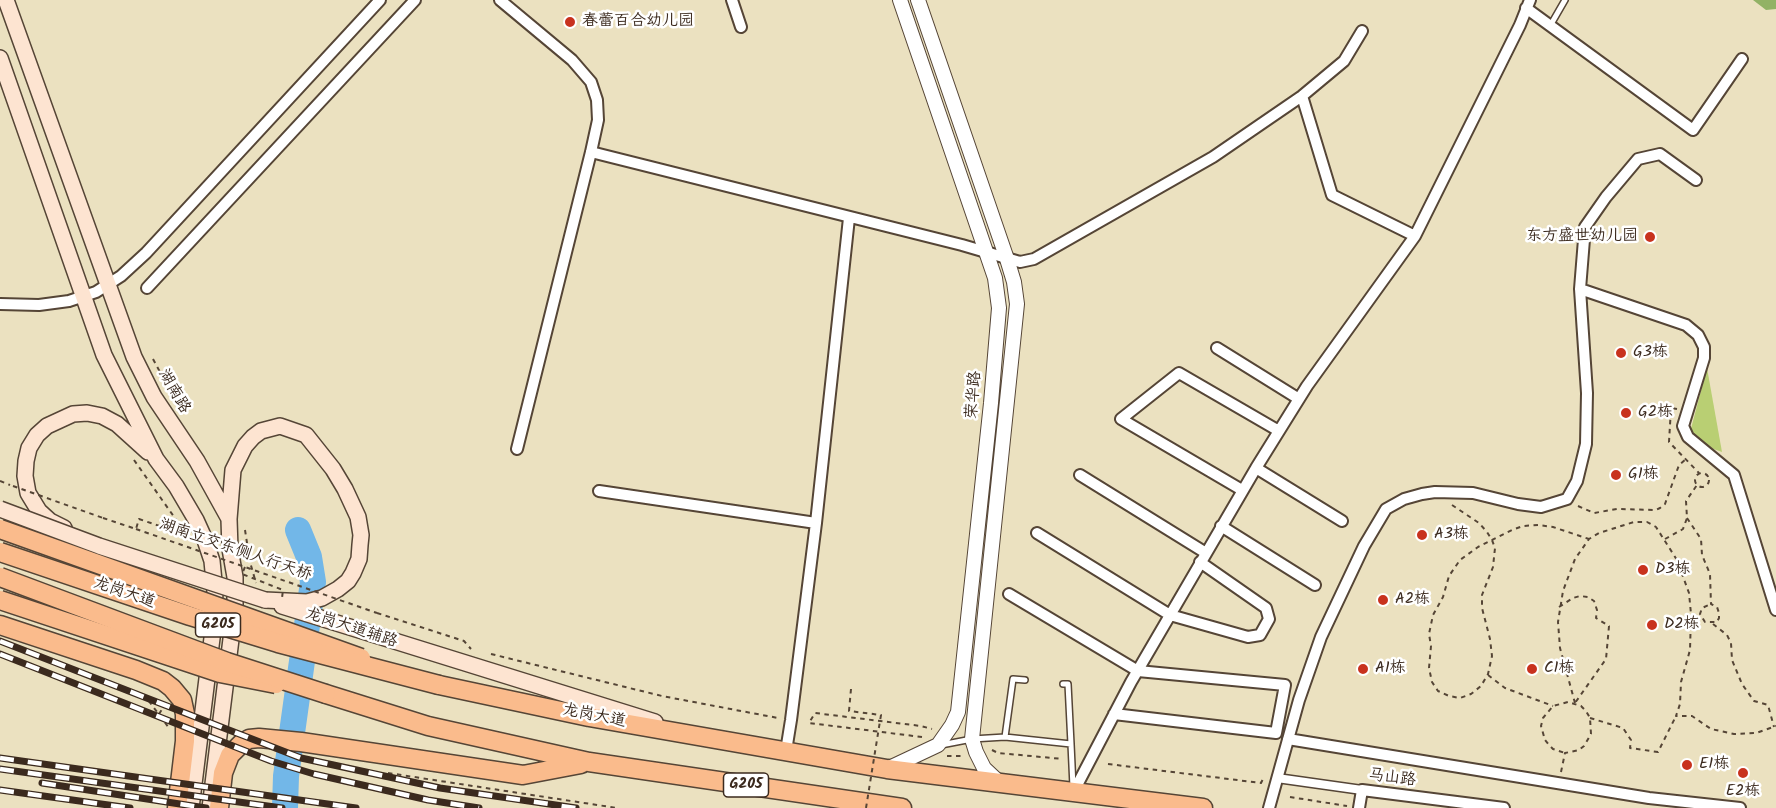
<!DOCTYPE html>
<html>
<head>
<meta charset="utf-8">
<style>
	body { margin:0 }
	canvas { display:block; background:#ebe1c0 }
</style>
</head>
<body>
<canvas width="1776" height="808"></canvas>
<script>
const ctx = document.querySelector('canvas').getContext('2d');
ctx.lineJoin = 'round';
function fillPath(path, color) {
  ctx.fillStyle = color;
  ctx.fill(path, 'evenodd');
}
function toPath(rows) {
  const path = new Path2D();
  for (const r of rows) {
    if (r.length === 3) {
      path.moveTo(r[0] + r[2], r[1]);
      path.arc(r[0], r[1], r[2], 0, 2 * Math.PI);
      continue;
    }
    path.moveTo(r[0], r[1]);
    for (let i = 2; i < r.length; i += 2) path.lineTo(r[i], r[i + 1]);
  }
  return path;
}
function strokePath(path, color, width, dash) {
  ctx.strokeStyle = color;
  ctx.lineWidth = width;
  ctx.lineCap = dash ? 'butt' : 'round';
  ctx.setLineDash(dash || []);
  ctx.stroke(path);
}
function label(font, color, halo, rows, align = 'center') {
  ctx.font = font + ' Kalam,"LXGW WenKai TC",sans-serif';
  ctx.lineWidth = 5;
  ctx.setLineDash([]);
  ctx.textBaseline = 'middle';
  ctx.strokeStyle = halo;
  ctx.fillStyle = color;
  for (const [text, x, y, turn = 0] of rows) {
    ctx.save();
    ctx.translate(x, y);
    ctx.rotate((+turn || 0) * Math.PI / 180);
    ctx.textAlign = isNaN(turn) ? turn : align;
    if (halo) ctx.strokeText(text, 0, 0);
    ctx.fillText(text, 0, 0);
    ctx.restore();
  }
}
fillPath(toPath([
	[1707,368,1722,452,1688,440]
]), '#b9cf73');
fillPath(toPath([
	[1753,0,1776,0,1776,9,1766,10]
]), '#92b265');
strokePath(toPath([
	[285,808,286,776,313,582,309,557,298,530]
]), '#72b7e8', 26);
const service = toPath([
	[1550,26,1565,0],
	[1063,684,1068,684,1071,744],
	[1005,737,1013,679,1025,680],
	[941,745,972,739,1005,737,1071,744,1073,787]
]);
const pedestrian = toPath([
	[1277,778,1362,790]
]);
const minor = toPath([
	[500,0,572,60,591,82,597,100,598,120,591,152,517,449],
	[732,0,741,27],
	[1526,8,1693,130,1742,59],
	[1302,96,1332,195,1415,236],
	[591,152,962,245,1020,262,1034,259,1213,157,1302,96,1344,61,1362,31],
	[147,288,415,0],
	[1580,289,1686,325,1698,335,1704,347,1704,358,1683,426,1688,437,1734,475,1776,610],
	[0,304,39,305,69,301,96,292,121,276,146,253,380,0],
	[1217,348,1299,399],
	[1256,468,1342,521],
	[1080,475,1206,553],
	[1242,490,1121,419,1179,373,1279,431],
	[599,491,816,523],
	[1221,526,1315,585],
	[1037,533,1170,615,1248,637,1260,635,1269,619,1266,608,1200,562],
	[1009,594,1138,671,1285,685,1276,733,1114,714],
	[1288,739,1649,798,1740,808],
	[786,751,791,720,816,523,849,218],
	[1074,791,1131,682,1256,468,1307,386,1415,236,1520,25,1530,0],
	[1269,808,1299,700,1321,637,1364,546,1386,509,1404,499,1422,494,1435,492,1473,493,1518,504,1541,507,1567,499,1577,481,1586,444,1587,393,1580,289,1585,227,1606,197,1638,159,1660,154,1696,180],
	[1359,808,1362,790,1504,808]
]);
const tertiary = toPath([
	[918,0,1007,259,1014,282,1017,304,972,739,976,752,984,768,1000,783],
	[887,769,938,745,952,725,958,712,991,403,999,308,995,278,900,0]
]);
const secondary = toPath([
	[6,0,134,357,154,397,197,461,228,517],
	[0,58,104,355,156,459,176,486,196,520,205,540,212,561,215,592,213,630,191,808],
	[64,528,50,521,39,511,28,493,25,476,26,461,29,448,37,435,47,426,73,414,87,413,102,416,117,424,148,452],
	[282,606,655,722],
	[210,808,235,607,235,577,230,549,229,519,233,470,245,446,253,437,261,431,280,426,306,435,333,469,345,489,358,517,361,535,360,545,359,559,353,573,348,581,338,589,322,598,307,602,265,600]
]);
const primary = toPath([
	[0,625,136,670,163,681,172,688,182,700,185,714,185,741,177,808]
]);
const trunk = toPath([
	[439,685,589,717,887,769,1203,808],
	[326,694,428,726,589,762,902,808],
	[219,808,223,773,230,755,242,743,249,739,259,738,301,742,523,775,581,764]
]);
strokePath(service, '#554536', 8);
strokePath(pedestrian, '#554536', 11);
strokePath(minor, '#554536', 14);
strokePath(tertiary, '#554536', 16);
strokePath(secondary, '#554536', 18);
strokePath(primary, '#554536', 21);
strokePath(trunk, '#554536', 21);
strokePath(toPath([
	[153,359,173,396],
	[1677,409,1671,408,1669,442,1699,473],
	[134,460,184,531],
	[1702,480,7],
	[0,481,10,485],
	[1452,505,1479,523,1487,532,1492,540,1495,548,1493,567,1482,595,1482,608,1490,639,1492,656,1488,674,1481,686,1471,694,1460,698,1449,696,1438,691,1432,682,1429,668,1431,646,1429,634,1433,615,1443,597,1449,576,1460,560,1478,547,1512,530,1523,526,1538,525,1553,527,1589,539],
	[1578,506,1594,513,1617,509,1656,510,1660,508,1665,504,1679,465,1686,459],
	[103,518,136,529,139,519,186,535],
	[1687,518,1701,539,1702,555,1710,574,1711,604,1717,607,1719,613,1719,618,1717,622,1705,622,1700,614,1702,608,1711,604],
	[245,530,250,562,256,583],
	[1665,539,1683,529,1687,518,1686,501,1697,485],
	[1559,607,1573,598,1580,596,1588,597,1594,601,1597,610,1596,618,1609,626,1606,659,1575,703],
	[377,613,464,641,471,649],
	[1713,624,1727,635,1731,643,1732,660,1742,684,1754,701,1768,705,1774,727],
	[15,648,104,681,148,700,169,728],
	[491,654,662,696,778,718],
	[1488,675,1505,688,1553,706],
	[851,689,849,711,881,715,880,721],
	[1575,703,1560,648,1558,622,1563,591,1575,559,1589,539,1599,533,1634,522,1647,522,1656,527,1677,560,1689,593,1691,614,1690,650,1681,682,1680,704,1676,716,1692,716,1711,729,1734,734,1756,733,1776,726],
	[159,714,166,703],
	[1590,718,1623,728,1631,740,1630,748,1658,752,1676,716],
	[922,737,809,723,815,713,921,726,932,729],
	[992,750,998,753,1063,759],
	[947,756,962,756],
	[1108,764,1261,783,1263,779],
	[1561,772,1565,753,1579,750,1584,746,1591,734,1590,718,1586,711,1581,706,1568,702,1553,706,1543,718,1541,726,1545,740,1549,745,1553,749,1565,753],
	[388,773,617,808],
	[1290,797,1347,806]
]), '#554536', 2, [4.5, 4.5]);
strokePath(service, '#fff', 5);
strokePath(pedestrian, '#fff', 8);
strokePath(minor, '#fff', 10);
strokePath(tertiary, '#fff', 14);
strokePath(secondary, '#fde4d1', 15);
strokePath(primary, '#fabb8c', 18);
strokePath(trunk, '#fabb8c', 18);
const rail = toPath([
	[0,641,301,758,440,788,576,808],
	[0,654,271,761,314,774,428,800,479,808],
	[0,758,356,808],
	[0,769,282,808],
	[42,783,206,808],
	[0,790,130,808]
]);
strokePath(rail, '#3b2a1e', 7);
strokePath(rail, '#fff', 4.5, [14]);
const secondaryBridge = toPath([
	[0,509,99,546,265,600]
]);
const primaryBridge = toPath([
	[0,529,361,658],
	[0,600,220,673,276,684]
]);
const trunkBridge = toPath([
	[0,552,190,616,278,643,439,685],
	[0,577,227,662,326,694]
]);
strokePath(secondaryBridge, '#554536', 18, []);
strokePath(primaryBridge, '#554536', 21, []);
strokePath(trunkBridge, '#554536', 21, []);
strokePath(toPath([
	[13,486,103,518],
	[136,529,377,613],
	[245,567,242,574,283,590,282,598,279,597],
	[866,808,880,721]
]), '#554536', 2, [4.5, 4.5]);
strokePath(secondaryBridge, '#fde4d1', 15);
strokePath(primaryBridge, '#fabb8c', 18);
strokePath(trunkBridge, '#fabb8c', 18);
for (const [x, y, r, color] of [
	[570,22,6,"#c8321e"],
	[1650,237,6,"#c8321e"],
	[1621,353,6,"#c8321e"],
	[1626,413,6,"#c8321e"],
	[1616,475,6,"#c8321e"],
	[1422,535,6,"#c8321e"],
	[1643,570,6,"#c8321e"],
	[1383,600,6,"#c8321e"],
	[1652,625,6,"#c8321e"],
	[1363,669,6,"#c8321e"],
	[1532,669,6,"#c8321e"],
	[1687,765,6,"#c8321e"],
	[1743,773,6,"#c8321e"]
]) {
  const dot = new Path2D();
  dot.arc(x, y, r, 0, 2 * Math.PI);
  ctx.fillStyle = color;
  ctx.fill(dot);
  strokePath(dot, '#fff', 2);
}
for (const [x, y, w] of [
	[218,625,45],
	[746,785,45]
]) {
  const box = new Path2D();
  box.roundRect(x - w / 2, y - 12, w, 24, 4.5);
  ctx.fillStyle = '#fff';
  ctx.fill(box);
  strokePath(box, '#3b2a1e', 1.5);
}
label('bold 15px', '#3b2a1e', null, [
	["G205",218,625],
	["G205",746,785]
]);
label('16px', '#3b2a1e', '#fff', [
	["春蕾百合幼儿园",582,22],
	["东方盛世幼儿园",1638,237,"right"],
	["G3栋",1633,353],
	["G2栋",1638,413],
	["G1栋",1628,475],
	["A3栋",1434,535],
	["D3栋",1655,570],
	["A2栋",1395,600],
	["D2栋",1664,625],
	["A1栋",1375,669],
	["C1栋",1544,669],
	["E1栋",1699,765],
	["E2栋",1743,792,"center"]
], 'left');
label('16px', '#3b2a1e', '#fff', [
	["湖南路",173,392,60],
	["荣华路",975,395,-85],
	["湖南立交东侧人行天桥",235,551,19],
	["龙岗大道",124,594,19],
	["龙岗大道辅路",351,629,18],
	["龙岗大道",594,717,11],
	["马山路",1392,779,7]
]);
</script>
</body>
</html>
